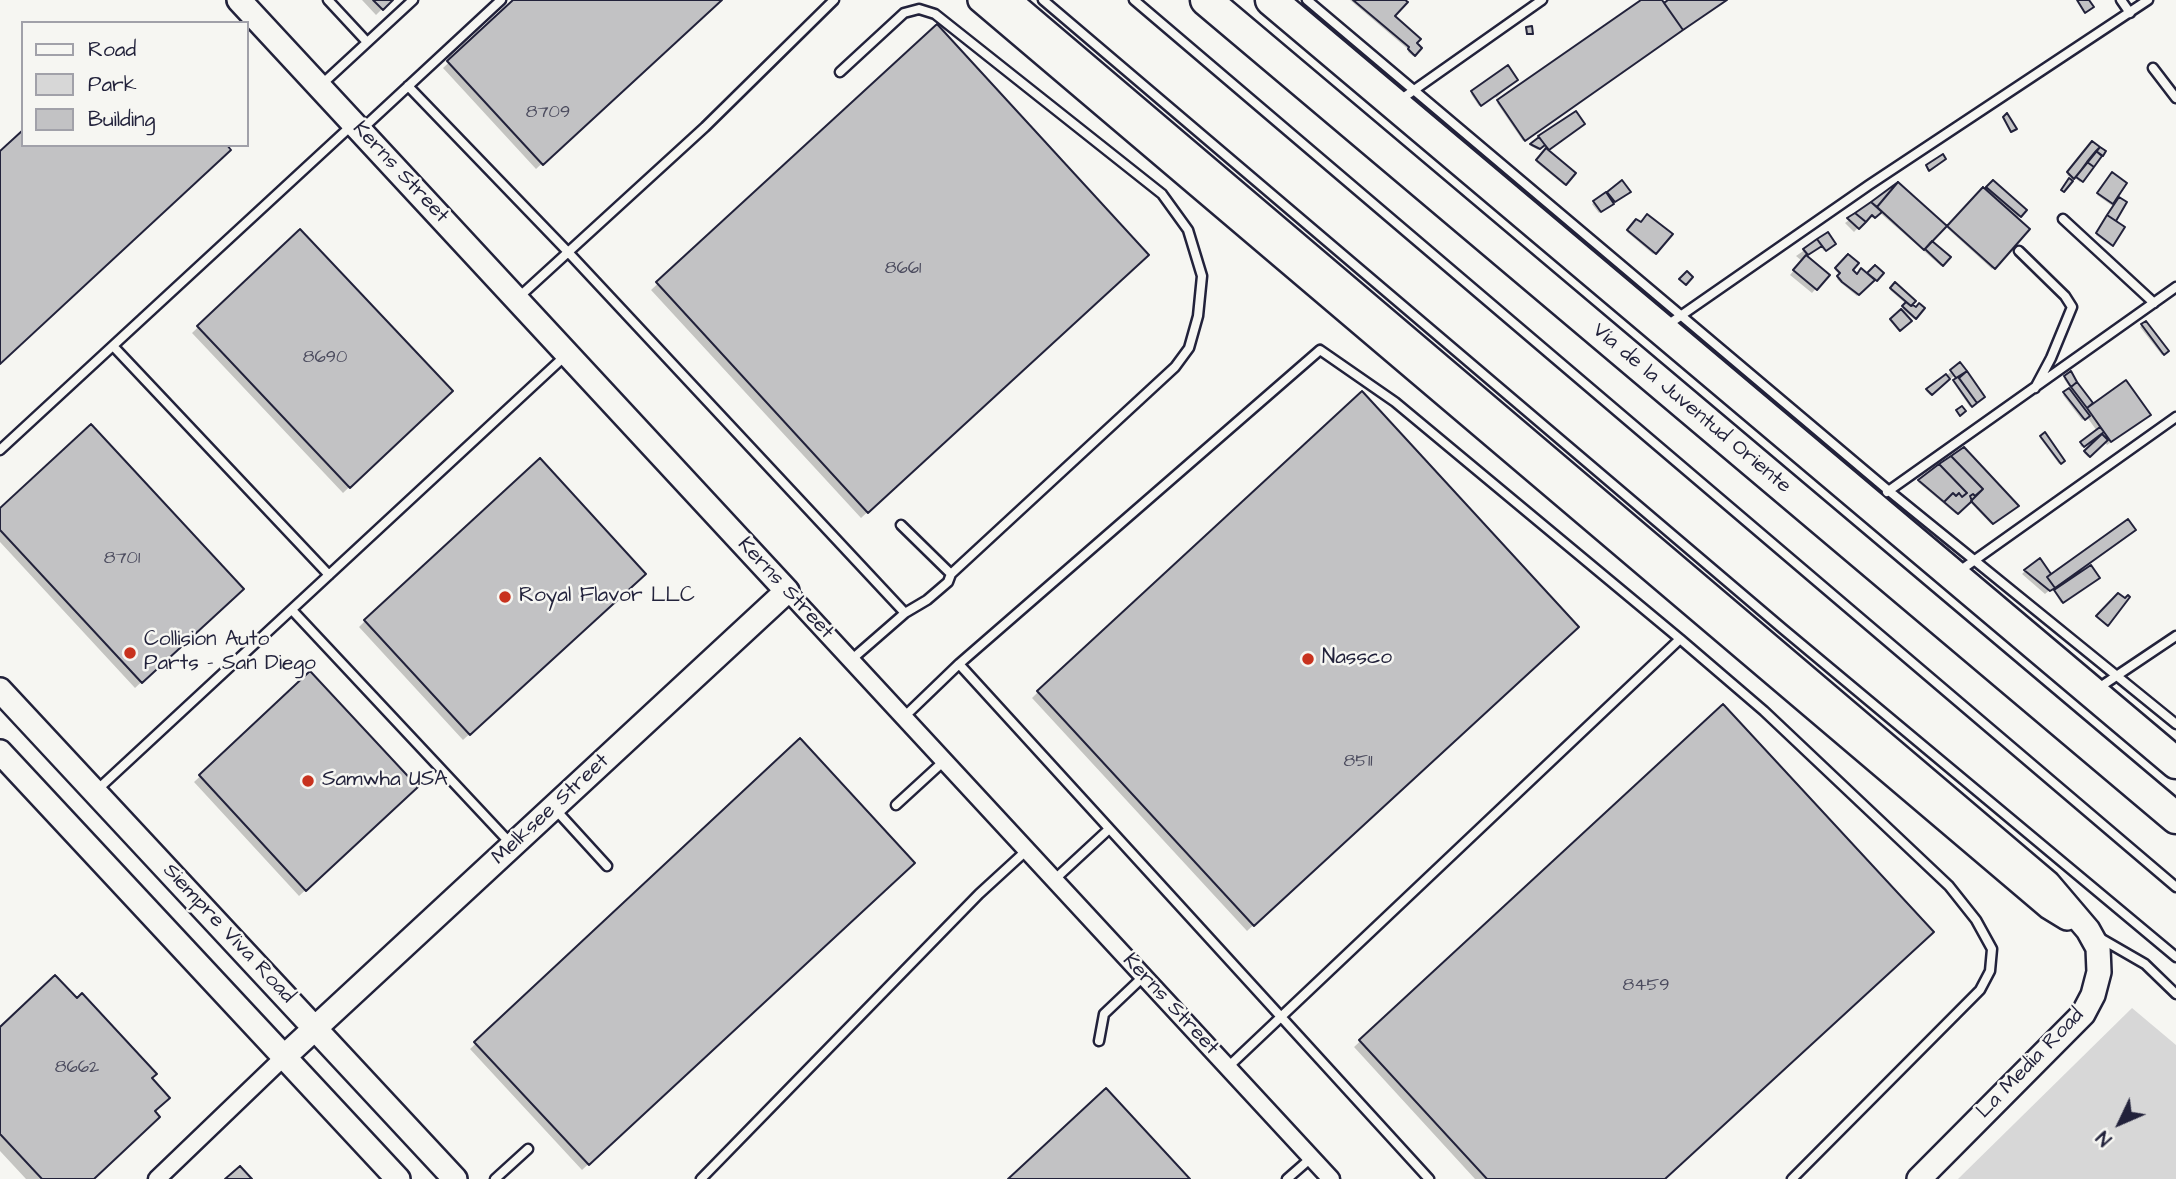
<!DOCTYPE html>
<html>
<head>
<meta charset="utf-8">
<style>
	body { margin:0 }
	#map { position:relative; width:2176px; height:1179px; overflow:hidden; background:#f6f6f2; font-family:"Architects Daughter",sans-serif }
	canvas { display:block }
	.legend { position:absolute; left:21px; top:21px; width:228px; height:126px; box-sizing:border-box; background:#f6f6f2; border:2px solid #a1a1a9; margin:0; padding:9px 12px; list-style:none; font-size:21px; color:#22223b }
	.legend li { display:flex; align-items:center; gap:14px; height:35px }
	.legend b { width:35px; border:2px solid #a1a1a9 }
	.north { position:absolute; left:2085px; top:1088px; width:70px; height:70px; -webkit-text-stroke:5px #f6f6f2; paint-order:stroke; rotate:226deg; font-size:19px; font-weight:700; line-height:28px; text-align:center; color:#22223b }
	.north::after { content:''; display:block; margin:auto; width:24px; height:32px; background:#22223b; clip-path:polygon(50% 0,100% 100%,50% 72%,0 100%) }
</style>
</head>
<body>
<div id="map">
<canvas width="2176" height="1179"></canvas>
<ul class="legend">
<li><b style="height:9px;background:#f6f6f2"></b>Road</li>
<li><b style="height:19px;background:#d7d7d7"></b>Park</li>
<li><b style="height:19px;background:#c2c2c4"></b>Building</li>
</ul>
<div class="north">N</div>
</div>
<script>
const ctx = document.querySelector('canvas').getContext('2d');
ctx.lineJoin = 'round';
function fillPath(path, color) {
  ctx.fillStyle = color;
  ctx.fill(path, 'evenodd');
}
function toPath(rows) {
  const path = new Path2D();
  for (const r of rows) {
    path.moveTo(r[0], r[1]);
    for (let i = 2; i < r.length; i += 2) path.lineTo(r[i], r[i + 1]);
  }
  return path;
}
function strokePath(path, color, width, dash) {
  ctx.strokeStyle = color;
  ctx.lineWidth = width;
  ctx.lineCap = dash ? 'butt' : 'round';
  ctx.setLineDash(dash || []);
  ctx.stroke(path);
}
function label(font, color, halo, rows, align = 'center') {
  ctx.font = font + ' "Architects Daughter",sans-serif';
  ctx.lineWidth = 5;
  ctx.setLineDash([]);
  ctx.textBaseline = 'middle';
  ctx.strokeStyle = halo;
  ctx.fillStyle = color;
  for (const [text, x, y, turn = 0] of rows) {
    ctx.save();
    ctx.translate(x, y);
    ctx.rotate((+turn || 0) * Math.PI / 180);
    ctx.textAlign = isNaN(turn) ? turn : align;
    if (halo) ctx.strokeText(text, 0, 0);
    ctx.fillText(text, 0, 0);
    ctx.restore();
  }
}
fillPath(toPath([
	[2132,1008,2176,1045,2176,1179,1958,1179]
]), '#d7d7d7');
fillPath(toPath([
	[362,0,391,0,376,15],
	[516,0,720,0,536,169,443,68],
	[1350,0,1403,0,1392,16,1420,48,1413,56,1408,52,1409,50],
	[1644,0,1660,0,1664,5,1671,0,1726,0,1523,141,1497,103],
	[937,27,1141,261,861,518,651,290],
	[1507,67,1505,90,1496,98,1494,95,1479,106,1471,94],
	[1583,124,1547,151,1574,173,1564,185,1536,162,1546,150,1543,145,1538,150,1531,146,1540,137],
	[2080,159,2091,167,2080,182,2074,177,2062,192,2071,178,2067,175],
	[2112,175,2116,197,2125,203,2114,222,2111,246,2096,235,2114,207,2097,195],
	[1993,183,2024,211,2016,219,2027,229,1992,269,1947,228,1983,189,1985,191],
	[1898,185,1930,241,1948,257,1941,266,1879,212,1873,218,1870,215,1854,232,1845,223],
	[1629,192,1599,213,1592,204,1608,193],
	[1637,221,1671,234,1653,254,1627,232],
	[300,231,450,391,343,493,192,333],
	[1828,234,1833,245,1824,251,1820,246,1805,256,1827,276,1812,293,1790,275,1802,261,1796,256],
	[1848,256,1850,270,1857,276,1867,276,1875,267,1882,273,1857,296,1841,283,1837,279,1840,275,1835,270],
	[1895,285,1910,305,1916,309,1923,308,1914,319,1902,309,1906,304,1890,290],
	[2145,323,2166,351,2162,355,2140,327],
	[1960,365,1983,397,1970,407,1953,382,1958,373,1930,395,1926,391],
	[2071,373,2091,403,2086,408,2087,410,2125,383,2145,418,2107,445,2104,441,2088,457,2084,453,2102,437,2101,435,2082,447,2080,445,2097,431,2087,417,2082,420,2063,395,2071,389,2064,379],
	[2045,435,2062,462,2059,464,2040,438],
	[1964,449,2017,506,1991,524,1969,501,1956,514,1918,482],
	[0,511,241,589,135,688,0,542],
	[2025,571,2063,584,2098,578,2061,603,2052,588,2045,594,2022,574],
	[638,580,463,740,359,627,365,621],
	[1571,633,1247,931,1032,698,1038,692],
	[310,674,416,787,299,896,194,782],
	[1723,706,1663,1179,1475,1179,1354,1047],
	[800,740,912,863,582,1170,470,1049],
	[0,1029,150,1078,153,1112,92,1179,26,1179,0,1151]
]), '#0003');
const building = toPath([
	[373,0,393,0,383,10,373,0],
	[513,0,722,0,543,165,447,61,513,0],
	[1353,0,1405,0,1408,2,1395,16,1421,39,1417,43,1422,48,1415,56,1408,49,1409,47,1353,0],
	[1641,0,1662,0,1683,30,1525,141,1497,100,1641,0],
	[1668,0,1727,0,1683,30,1664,3,1668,0],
	[2077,0,2089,0,2094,7,2085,13,2077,0],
	[937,24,1149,255,868,513,656,282,937,24],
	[1532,26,1533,34,1527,34,1526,27,1532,26],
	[1508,65,1518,80,1481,106,1471,91,1508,65],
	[1576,111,1585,124,1549,150,1538,136,1576,111],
	[2007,113,2017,129,2011,132,2003,117,2007,113],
	[23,130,23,145,227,145,231,150,0,364,0,151,23,130],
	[1539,137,1545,145,1540,149,1530,144,1539,137],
	[2092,141,2100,147,2074,179,2067,172,2092,141],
	[2100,147,2106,151,2103,156,2096,151,2100,147],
	[1546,148,1576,173,1566,185,1536,160,1546,148],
	[2096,151,2102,156,2094,167,2087,162,2096,151],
	[1943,154,1946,159,1929,171,1926,165,1943,154],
	[2087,162,2094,167,2083,182,2076,177,2087,162],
	[2112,172,2127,183,2113,204,2097,193,2112,172],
	[2069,178,2073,181,2064,192,2061,190,2069,178],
	[1622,180,1631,192,1615,202,1607,192,1622,180],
	[1993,180,2027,210,2021,217,1986,187,1993,180],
	[1898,182,1947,226,1924,250,1877,207,1898,182],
	[1898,182,1877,207,1871,202,1898,182],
	[1983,187,2030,229,1995,269,1947,226,1983,187],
	[1606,192,1614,204,1601,212,1593,201,1606,192],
	[2119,197,2127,202,2116,221,2107,215,2119,197],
	[1871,202,1882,212,1875,218,1872,215,1866,222,1855,213,1871,202],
	[1855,213,1866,222,1859,229,1847,218,1855,213],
	[1647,214,1673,234,1656,254,1627,230,1636,219,1641,222,1647,214],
	[2107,215,2125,227,2113,246,2096,233,2107,215],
	[300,229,453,391,350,488,197,326,300,229],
	[1828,232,1836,244,1826,251,1817,239,1828,232],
	[1817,239,1822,246,1808,255,1803,249,1817,239],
	[1932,241,1951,257,1943,266,1925,249,1932,241],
	[1848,254,1859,263,1853,270,1857,274,1861,268,1875,280,1859,295,1842,282,1837,276,1840,273,1835,268,1848,254],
	[1806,255,1830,275,1817,290,1793,270,1806,255],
	[1875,265,1884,273,1877,281,1867,273,1875,265],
	[1687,271,1693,277,1686,285,1679,279,1687,271],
	[1895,282,1916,301,1911,306,1890,288,1895,282],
	[1906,302,1911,306,1913,305,1916,307,1919,303,1925,308,1916,319,1902,306,1906,302],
	[1901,309,1912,321,1900,331,1890,319,1901,309],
	[2146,321,2169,351,2164,355,2141,324,2146,321],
	[1960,362,1967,371,1956,378,1950,370,1960,362],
	[1967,371,1985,397,1977,403,1959,378,1967,371],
	[2071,371,2077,382,2071,387,2064,376,2071,371],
	[1946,374,1950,379,1932,395,1926,389,1946,374],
	[1958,377,1977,403,1972,407,1953,380,1958,377],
	[2126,380,2151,415,2111,442,2087,408,2126,380],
	[2077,382,2093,403,2087,408,2071,387,2077,382],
	[2069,388,2090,416,2085,420,2063,392,2069,388],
	[1362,391,1579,627,1254,926,1037,691,1362,391],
	[1962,406,1966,411,1960,416,1956,410,1962,406],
	[91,424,244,589,142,683,0,530,0,508,91,424],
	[2100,427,2104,432,2084,447,2080,442,2100,427],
	[2045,432,2065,461,2061,464,2040,436,2045,432],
	[2102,434,2108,440,2090,457,2084,451,2102,434],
	[1964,447,2019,506,1993,524,1971,501,1983,489,1951,456,1964,447],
	[1951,456,1983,489,1975,496,1973,494,1970,496,1972,501,1958,514,1944,502,1953,493,1956,496,1959,493,1962,497,1967,493,1939,464,1951,456],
	[540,458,646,574,470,735,364,620,540,458],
	[1939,464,1967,493,1962,497,1959,493,1956,496,1953,493,1944,502,1918,480,1939,464],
	[2128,519,2136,530,2055,588,2047,577,2128,519],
	[2040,558,2051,574,2047,577,2055,588,2050,591,2024,570,2040,558],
	[2091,565,2100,578,2063,603,2054,590,2091,565],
	[2118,593,2125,598,2128,595,2130,597,2108,626,2096,616,2118,593],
	[310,671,418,787,306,891,199,775,310,671],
	[1723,704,1934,932,1665,1179,1487,1179,1359,1040,1723,704],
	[800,738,915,863,589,1165,474,1042,800,738],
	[55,975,77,998,82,993,157,1074,152,1078,170,1098,155,1111,160,1117,94,1179,42,1179,0,1134,0,1027,55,975],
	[1106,1088,1190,1179,1008,1179,1106,1088],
	[240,1166,252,1179,225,1179,240,1166]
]);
fillPath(building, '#c2c2c4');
strokePath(building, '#22223b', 2);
const lane = toPath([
	[328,0,367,42],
	[1043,0,1783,629,2176,957],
	[1134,0,2176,887],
	[1307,0,1889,491,2176,724],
	[2121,0,2130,13],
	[2153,68,2176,98],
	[840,72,904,13,919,9,935,14,1162,194,1188,230,1202,276,1198,316,1189,348,1175,367,951,574,948,582,927,600,905,613],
	[320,86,413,0],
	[408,86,568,252,905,613,851,660],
	[1400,100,1542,0],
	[362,129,501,0],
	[2063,219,2154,303],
	[2019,251,2065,296,2072,307,2051,358,2035,388],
	[519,297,705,127,834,0],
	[1666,326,1869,185,2148,0],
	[113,346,329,575],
	[0,450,351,126],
	[1887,492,2176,287],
	[901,525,951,574],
	[1958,572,2176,417],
	[292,610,512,845],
	[959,664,1320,350,1395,402,1680,639],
	[2097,689,2176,636],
	[904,717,959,664,1429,1179],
	[97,790,565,356],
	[896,805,944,761],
	[555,809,607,866],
	[1054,880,1108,830],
	[2100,938,2145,964,2176,994],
	[1099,1041,1104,1014,1144,976],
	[1228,1067,1680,639,1764,711,1949,886,1976,920,1992,949,1990,971,1980,990,1792,1179],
	[495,1179,528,1149],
	[701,1179,979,894,1027,850],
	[1287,1179,1311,1158]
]);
const street = toPath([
	[787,591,1331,1179],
	[157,1179,284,1057]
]);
const secondary = toPath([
	[239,0,787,591,284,1057],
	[980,0,2049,907,2067,918],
	[1009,0,2048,883,2088,930,2098,948,2099,972,2093,995,2083,1014,1919,1179],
	[0,690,455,1179],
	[0,752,398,1179]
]);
const highway = toPath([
	[1206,0,2176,818],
	[1271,0,2176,763]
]);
strokePath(lane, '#22223b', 13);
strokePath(street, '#22223b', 21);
strokePath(secondary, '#22223b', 28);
strokePath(highway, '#22223b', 35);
strokePath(lane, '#f6f6f2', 8);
strokePath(street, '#f6f6f2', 16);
strokePath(secondary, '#f6f6f2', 23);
strokePath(highway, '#f6f6f2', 30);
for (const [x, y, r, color] of [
	[505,597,7,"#c8321e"],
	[130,653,7,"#c8321e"],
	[1308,659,7,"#c8321e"],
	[308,781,7,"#c8321e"]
]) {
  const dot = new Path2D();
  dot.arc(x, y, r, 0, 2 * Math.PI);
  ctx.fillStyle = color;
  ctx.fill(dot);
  strokePath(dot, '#f6f6f2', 2.5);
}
label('18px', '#4a4a5d', null, [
	["8709",548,113],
	["8661",903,269],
	["8690",325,358],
	["8701",122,559],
	["8511",1358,762],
	["8459",1646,986],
	["8662",77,1068]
]);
label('21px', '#22223b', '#f6f6f2', [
	["Kerns Street",400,173,47],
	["Vía de la Juventud Oriente",1691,409,40],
	["Kerns Street",785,589,47],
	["Melksee Street",551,810,-43],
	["Siempre Viva Road",228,934,47],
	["Kerns Street",1170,1005,47],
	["La Media Road",2031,1064,-46]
]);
label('21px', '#22223b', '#f6f6f2', [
	["Royal Flavor LLC",519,597],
	["Collision Auto",144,641],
	["Parts - San Diego",144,665],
	["Nassco",1322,659],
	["Samwha USA",322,781]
], 'left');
</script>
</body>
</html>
